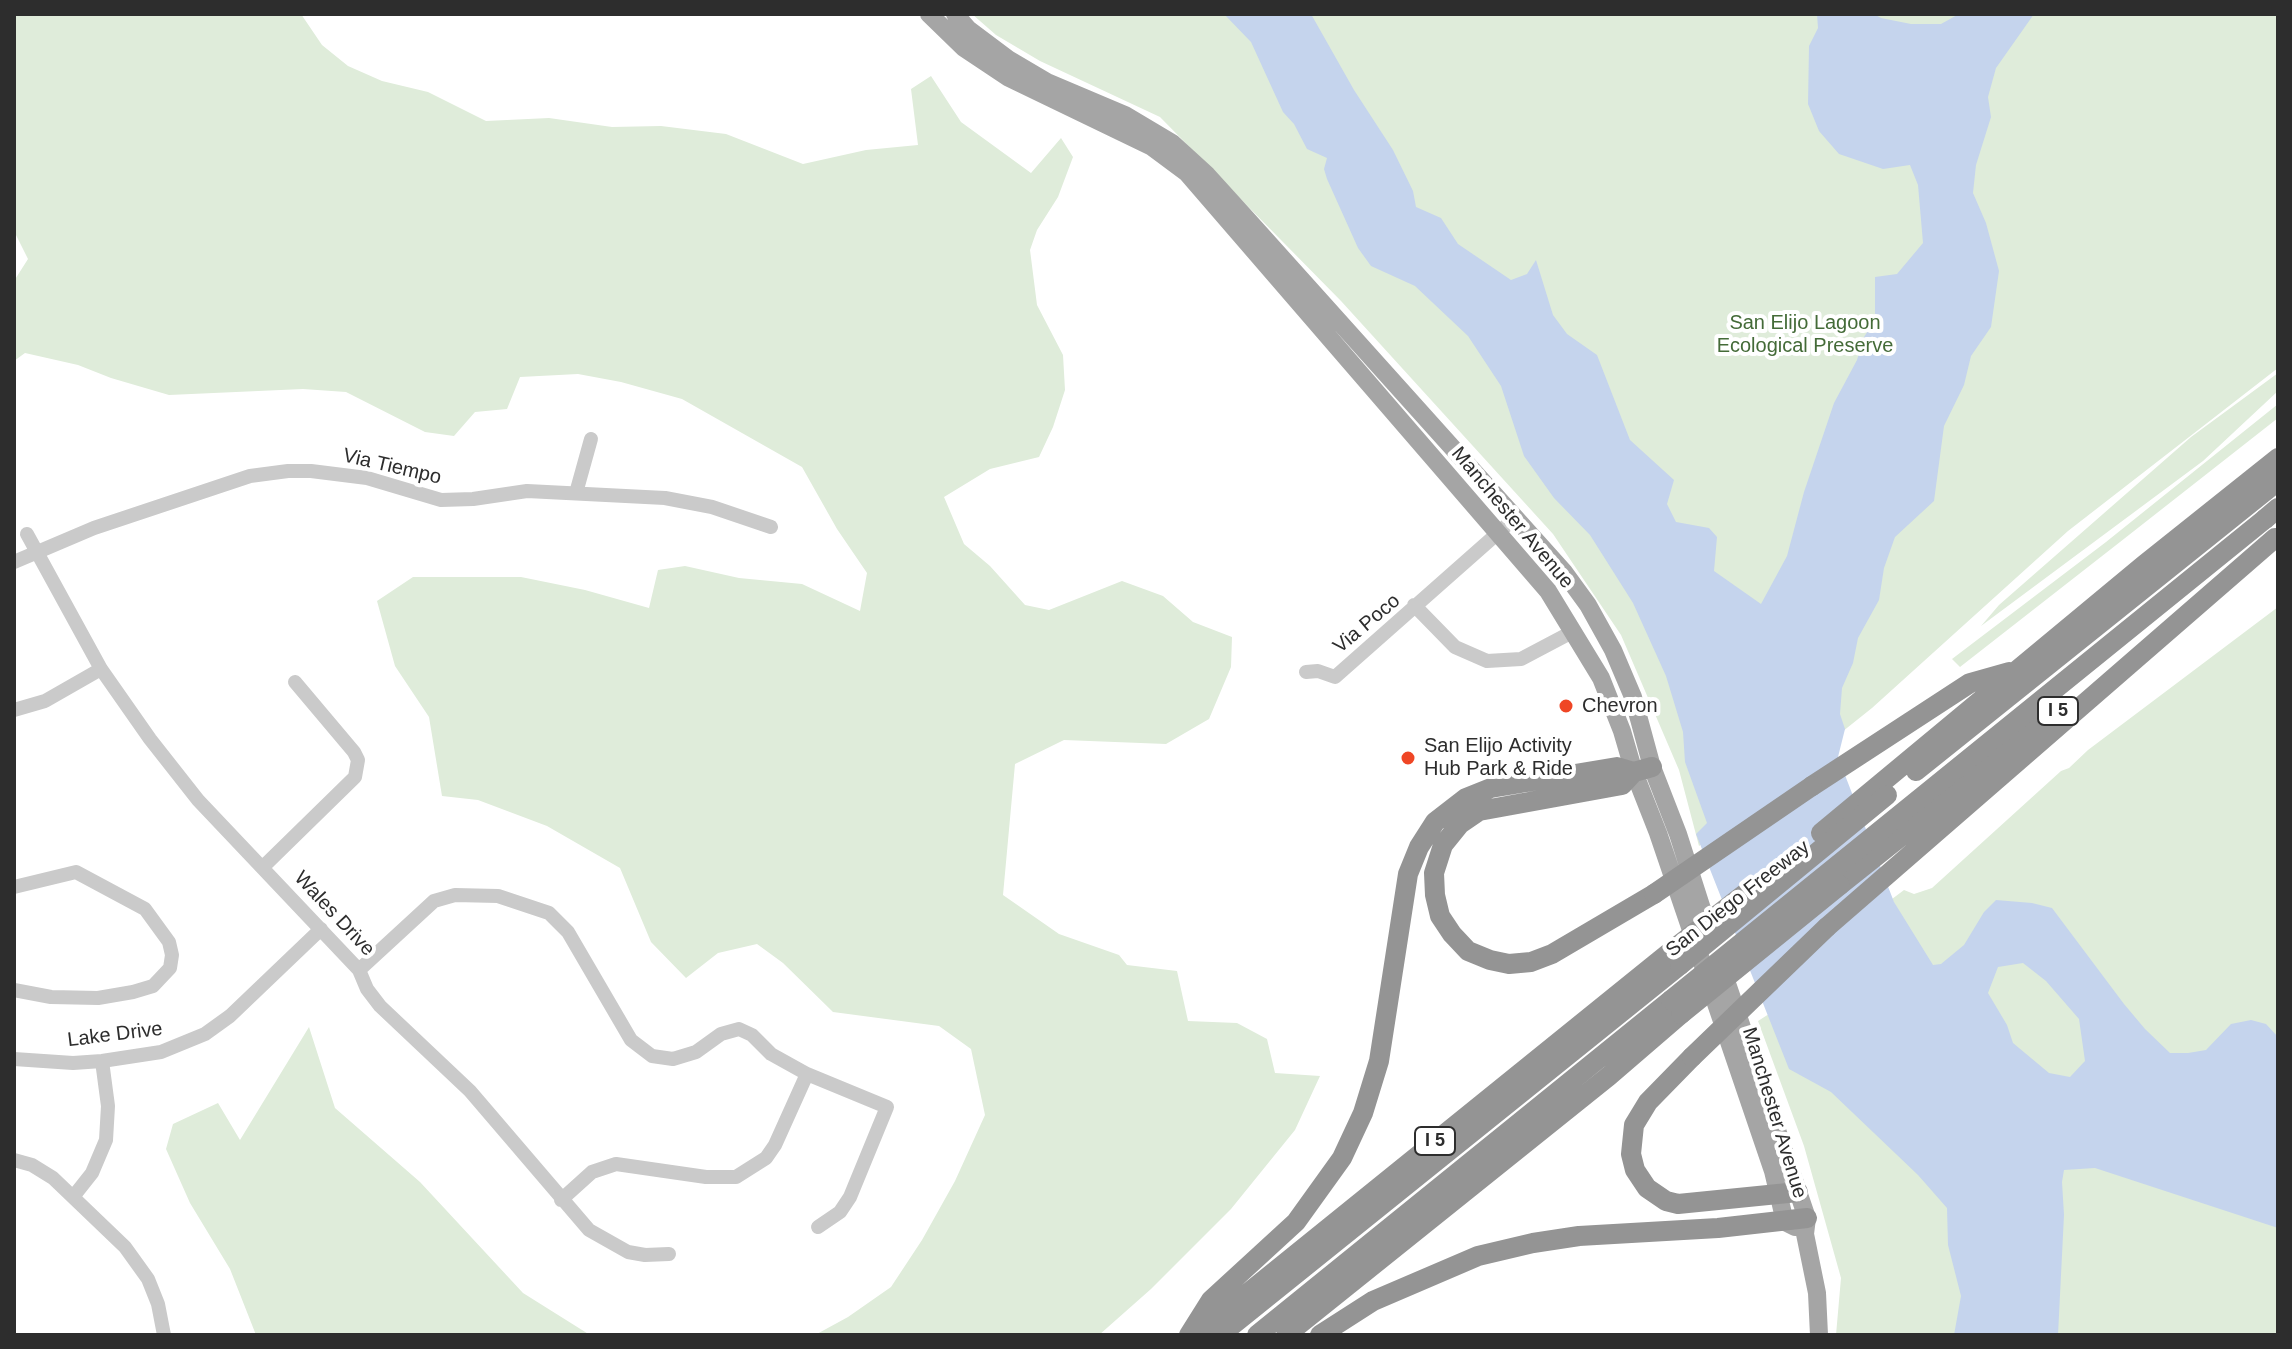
<!DOCTYPE html>
<html>
<head>
<meta charset="utf-8">
<style>
	body { margin:0 }
	#map { position:relative; width:2292px; height:1349px; overflow:hidden; background:#fff; font-family:Helvetica,sans-serif }
	canvas { display:block }
	.frame { position:absolute; inset:0; border:16px solid #2d2d2d; pointer-events:none }
</style>
</head>
<body>
<div id="map">
<canvas width="2292" height="1349"></canvas>
<div class="frame"></div>
</div>
<script>
const ctx = document.querySelector('canvas').getContext('2d');
ctx.lineJoin = 'round';
function fillPath(path, color) {
  ctx.fillStyle = color;
  ctx.fill(path, 'evenodd');
}
function toPath(rows) {
  const path = new Path2D();
  for (const r of rows) {
    path.moveTo(r[0], r[1]);
    for (let i = 2; i < r.length; i += 2) path.lineTo(r[i], r[i + 1]);
  }
  return path;
}
function strokePath(path, color, width, dash) {
  ctx.strokeStyle = color;
  ctx.lineWidth = width;
  ctx.lineCap = dash ? 'butt' : 'round';
  ctx.setLineDash(dash || []);
  ctx.stroke(path);
}
function label(font, color, halo, rows, align = 'center') {
  ctx.font = font + ' Helvetica,sans-serif';
  ctx.lineWidth = 8;
  ctx.setLineDash([]);
  ctx.textBaseline = 'middle';
  ctx.strokeStyle = halo;
  ctx.fillStyle = color;
  for (const [text, x, y, turn = 0] of rows) {
    ctx.save();
    ctx.translate(x, y);
    ctx.rotate((+turn || 0) * Math.PI / 180);
    ctx.textAlign = isNaN(turn) ? turn : align;
    if (halo) ctx.strokeText(text, 0, 0);
    ctx.fillText(text, 0, 0);
    ctx.restore();
  }
}
fillPath(toPath([
	[14,14,301,14,322,45,348,66,382,81,428,92,486,121,549,118,612,127,661,126,726,134,803,164,866,150,918,145,911,89,931,76,961,122,1031,173,1061,138,1073,157,1058,197,1037,230,1030,250,1037,305,1063,355,1065,390,1053,427,1039,457,990,469,944,497,964,544,990,566,1025,605,1049,610,1122,581,1163,596,1193,622,1232,637,1231,667,1209,719,1166,744,1064,740,1015,764,1003,895,1059,934,1119,955,1127,965,1177,971,1188,1021,1237,1023,1267,1039,1275,1073,1320,1076,1295,1130,1231,1209,1151,1289,1099,1335,815,1335,848,1317,891,1287,922,1240,955,1181,985,1115,971,1049,939,1026,833,1012,783,963,757,944,718,953,686,978,651,942,620,868,547,826,478,800,442,796,429,717,395,666,377,601,413,577,521,577,585,590,649,608,658,570,685,566,739,578,802,584,860,611,867,573,837,529,802,467,682,399,621,382,578,374,520,377,507,409,475,412,454,436,425,432,346,392,303,389,169,395,111,378,78,365,25,353,14,361,14,281,28,259,14,231],
	[972,14,2278,14,2278,368,2068,531,1872,708,1699,846,1679,770,1621,635,1553,534,1341,301,1160,117,1040,61,996,35],
	[2278,373,2278,391,2203,461,1981,626,1999,605,2191,437],
	[2278,404,2278,418,2120,542,1960,667,1952,659,2106,542],
	[2278,607,2278,1335,1836,1335,1841,1278,1804,1146,1758,1021,1907,926,1892,899,1904,890,1914,894,1932,888,2061,771,2069,768,2088,750],
	[309,1027,335,1108,420,1182,523,1293,590,1335,256,1335,230,1269,190,1203,166,1149,173,1124,218,1103,240,1140]
]), '#dfecda');
fillPath(toPath([
	[1224,14,1311,14,1354,90,1393,150,1413,191,1416,207,1441,218,1458,244,1511,280,1527,274,1536,260,1553,315,1567,334,1597,355,1630,440,1674,480,1667,504,1676,522,1709,528,1717,537,1714,571,1761,604,1787,556,1804,492,1834,403,1857,360,1864,337,1875,320,1875,277,1897,274,1923,243,1918,185,1910,165,1883,169,1839,154,1819,131,1808,104,1809,46,1818,28,1817,14,1874,14,1881,18,1911,24,1941,24,1959,14,2034,14,1996,68,1988,97,1991,117,1976,165,1973,193,1986,223,1999,271,1991,327,1971,356,1964,385,1944,426,1934,501,1895,537,1884,568,1879,600,1858,638,1853,663,1842,688,1840,714,1845,729,1838,757,1894,902,1933,965,1941,964,1964,945,1984,912,1996,900,2032,903,2052,908,2124,1004,2145,1029,2170,1053,2188,1053,2206,1050,2231,1024,2251,1020,2266,1024,2278,1037,2278,1228,2095,1168,2064,1170,2062,1182,2064,1215,2058,1335,1954,1335,1961,1296,1948,1245,1947,1208,1918,1175,1831,1092,1789,1069,1696,834,1707,823,1685,762,1683,732,1666,676,1633,603,1590,535,1554,498,1524,456,1501,386,1468,336,1415,286,1371,266,1358,248,1327,179,1324,169,1327,158,1307,149,1294,124,1283,112,1251,42],
	[2023,963,2046,981,2079,1019,2085,1061,2070,1077,2049,1073,2013,1043,2007,1025,1988,993,1998,967]
]), '#c5d4ed');
strokePath(toPath([
	[576,493,591,439],
	[27,534,101,669,150,739,198,800,359,970,367,989,380,1006,470,1091,589,1230,628,1252,645,1255,669,1254],
	[14,562,94,528,250,476,288,471,311,471,367,478,441,500,473,499,527,491,665,498,712,507,771,527],
	[1414,605,1455,647,1487,661,1521,659,1574,631],
	[1306,672,1318,671,1335,677,1516,517],
	[14,710,45,701,101,669],
	[263,867,355,777,358,760,354,752,295,682],
	[14,887,76,872,145,909,169,942,172,955,170,968,153,986,133,992,98,998,51,997,14,990],
	[359,970,434,901,455,895,498,896,549,913,568,932,631,1040,652,1056,673,1059,696,1052,721,1034,739,1029,752,1035,771,1054,807,1074,887,1107,850,1197,840,1212,818,1227],
	[14,1059,73,1063,102,1061,161,1052,205,1034,230,1016,321,929],
	[14,1160,32,1165,53,1178,125,1247,148,1279,158,1304,164,1335],
	[73,1197,92,1173,106,1140,108,1106,102,1061],
	[561,1200,592,1172,616,1164,706,1177,736,1177,766,1158,775,1145,807,1074]
]), '#cacaca', 14);
strokePath(toPath([
	[929,14,964,48,1009,78,1152,147,1187,173,1548,591,1601,678,1622,731,1634,772,1658,833,1773,1171,1785,1222,1795,1227],
	[955,14,968,29,1008,59,1047,82,1125,115,1172,143,1207,175,1247,219,1564,572,1588,605,1613,650,1633,697,1652,767,1678,834,1710,934],
	[1721,966,1807,1218,1805,1234,1817,1293,1819,1335]
]), '#a5a5a5', 18);
strokePath(toPath([
	[2265,519,2278,508],
	[1916,771,2278,481],
	[1634,772,1622,785,1479,811,1460,824,1443,845,1434,873,1435,895,1440,916,1452,934,1468,951,1490,960,1509,964,1531,962,1552,954,1654,894],
	[1812,786,1970,683,2009,672],
	[1821,833,2144,565,2278,458],
	[1840,885,2056,713],
	[1827,927,2275,538],
	[1692,1057,1648,1102,1634,1125,1631,1154,1635,1170,1647,1188,1666,1201,1678,1204,1798,1192],
	[1189,1335,1211,1300,1296,1222,1342,1158,1363,1113,1379,1061,1408,874,1419,847,1435,822,1466,798,1491,788,1617,767,1634,772,1652,767],
	[1196,1335,1675,948],
	[1220,1335,1680,965],
	[1257,1335,1671,1000],
	[1286,1335,1609,1076,1681,1014],
	[1320,1335,1373,1301,1478,1256,1533,1243,1579,1236,1718,1228,1807,1218]
]), '#949494', 20);
strokePath(toPath([
	[1654,894,1812,786],
	[1675,948,1746,893],
	[1680,965,1887,795],
	[1671,1000,2265,519],
	[1681,1014,1840,885],
	[1692,1057,1827,927]
]), '#949494', 20);
for (const [x, y, r, color] of [
	[1566,706,8,"#ef4625"],
	[1408,758,8,"#ef4625"]
]) {
  const dot = new Path2D();
  dot.arc(x, y, r, 0, 2 * Math.PI);
  ctx.fillStyle = color;
  ctx.fill(dot);
  strokePath(dot, '#fff', 3);
}
for (const [x, y, w] of [
	[2058,711,40],
	[1435,1141,40]
]) {
  const box = new Path2D();
  box.roundRect(x - w / 2, y - 14, w, 28, 6);
  ctx.fillStyle = '#fff';
  ctx.fill(box);
  strokePath(box, '#2d2d2d', 2);
}
label('bold 18px', '#2d2d2d', null, [
	["I 5",2058,711],
	["I 5",1435,1141]
]);
label('20px', '#446b38', '#fff', [
	["San Elijo Lagoon",1805,323],
	["Ecological Preserve",1805,346]
]);
label('20px', '#2d2d2d', '#fff', [
	["Via Tiempo",392,467,13],
	["Manchester Avenue",1512,518,50],
	["Via Poco",1367,624,-40],
	["San Diego Freeway",1738,899,-38],
	["Wales Drive",334,914,47],
	["Lake Drive",115,1035,-7],
	["Manchester Avenue",1774,1113,73]
]);
label('20px', '#2d2d2d', '#fff', [
	["Chevron",1582,706],
	["San Elijo Activity",1424,746],
	["Hub Park & Ride",1424,769]
], 'left');
</script>
</body>
</html>
